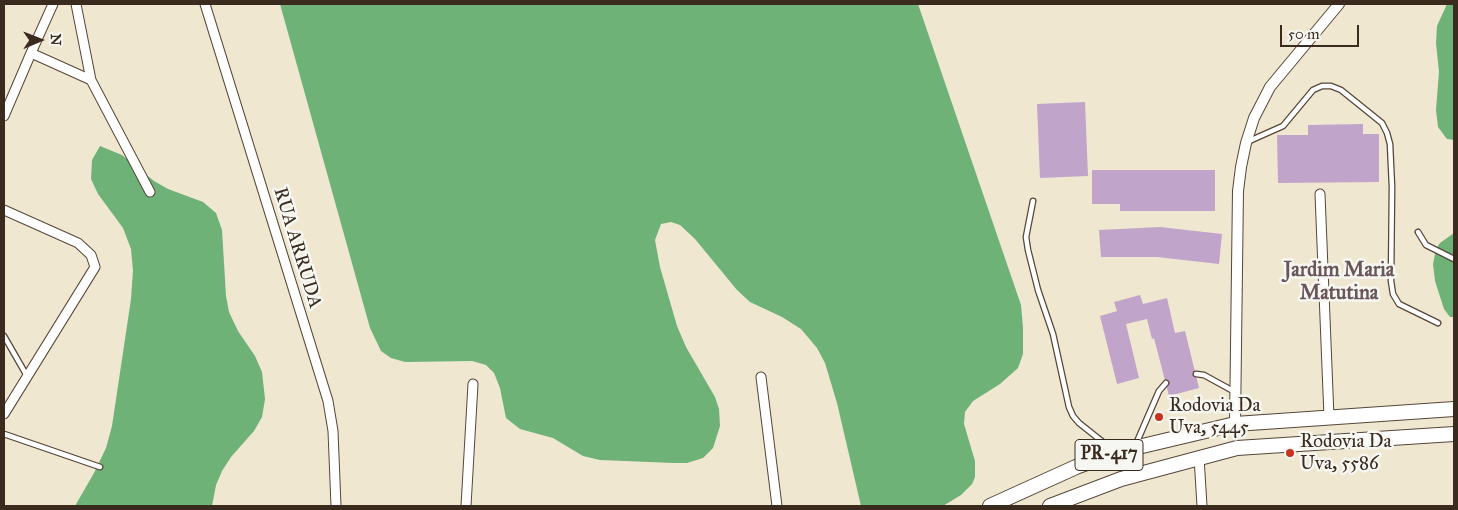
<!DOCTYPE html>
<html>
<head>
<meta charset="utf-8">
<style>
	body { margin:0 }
	#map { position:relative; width:1458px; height:510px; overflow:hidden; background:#efe7d0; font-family:"IM FELL Great Primer",serif }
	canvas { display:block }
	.frame { position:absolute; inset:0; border:5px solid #3b2a1e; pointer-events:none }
	.north { position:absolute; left:15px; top:15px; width:50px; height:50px; -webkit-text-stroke:4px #f6f6f2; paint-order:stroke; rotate:89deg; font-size:14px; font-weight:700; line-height:20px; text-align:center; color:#3b2a1e }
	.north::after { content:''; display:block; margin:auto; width:18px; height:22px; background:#3b2a1e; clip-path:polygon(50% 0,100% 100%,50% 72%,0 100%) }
	.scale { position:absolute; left:1280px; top:25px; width:79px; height:22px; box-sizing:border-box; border:2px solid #3b2a1e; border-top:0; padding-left:6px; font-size:15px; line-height:18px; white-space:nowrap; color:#3b2a1e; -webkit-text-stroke:4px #f6f6f2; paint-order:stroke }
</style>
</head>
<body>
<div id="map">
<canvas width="1458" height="510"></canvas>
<div class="frame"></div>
<div class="north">N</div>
<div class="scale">50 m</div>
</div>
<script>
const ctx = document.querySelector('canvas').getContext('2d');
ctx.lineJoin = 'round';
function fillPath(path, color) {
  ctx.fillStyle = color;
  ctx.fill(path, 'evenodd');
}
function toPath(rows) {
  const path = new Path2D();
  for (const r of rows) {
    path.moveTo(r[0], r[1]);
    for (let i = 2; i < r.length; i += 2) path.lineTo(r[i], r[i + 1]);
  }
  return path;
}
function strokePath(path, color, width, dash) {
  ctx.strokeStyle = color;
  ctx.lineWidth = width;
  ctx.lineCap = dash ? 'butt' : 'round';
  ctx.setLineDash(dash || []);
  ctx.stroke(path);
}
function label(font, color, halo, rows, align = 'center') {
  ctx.font = font + ' "IM FELL Great Primer",serif';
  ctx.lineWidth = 5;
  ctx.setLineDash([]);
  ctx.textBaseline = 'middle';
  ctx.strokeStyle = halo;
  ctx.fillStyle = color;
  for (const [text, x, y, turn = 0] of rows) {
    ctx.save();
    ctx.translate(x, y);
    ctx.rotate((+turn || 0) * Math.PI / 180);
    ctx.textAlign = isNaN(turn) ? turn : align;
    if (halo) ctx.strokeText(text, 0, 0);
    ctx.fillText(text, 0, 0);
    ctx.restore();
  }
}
fillPath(toPath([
	[280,4,918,4,1021,305,1023,328,1023,354,1018,368,1000,384,973,401,965,412,964,424,975,461,975,477,972,484,961,495,943,506,861,506,837,403,825,363,817,348,801,329,782,317,750,302,737,290,695,239,680,225,671,222,661,224,655,240,660,267,677,326,686,347,715,397,719,409,720,426,713,448,703,458,687,463,674,463,600,460,583,456,553,438,520,429,506,418,500,388,494,373,486,365,472,361,405,362,391,358,381,351,370,328],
	[1447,4,1454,4,1454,140,1447,139,1438,127,1436,110,1439,72,1436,43,1437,26],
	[100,146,122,155,154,181,168,189,203,202,216,213,222,230,226,296,229,312,238,331,255,356,262,372,265,399,262,417,254,431,231,457,222,471,216,485,212,506,75,506,94,473,106,448,112,426,131,299,133,271,131,249,123,228,98,194,91,179,92,160],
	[1454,233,1454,317,1450,317,1444,309,1435,281,1433,264,1436,249,1440,243]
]), '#6eb278');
fillPath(toPath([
	[1085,102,1088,176,1040,178,1037,104],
	[1363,124,1363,134,1379,134,1379,182,1278,183,1277,135,1308,135,1308,125],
	[1092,170,1215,170,1215,211,1120,211,1120,204,1092,204],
	[1160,227,1222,234,1219,264,1157,257,1101,257,1099,230],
	[1140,295,1143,304,1167,298,1175,333,1185,331,1199,388,1169,396,1154,338,1152,339,1147,319,1126,324,1139,378,1117,384,1100,316,1117,311,1114,302]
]), '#c1a4ca');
const service = toPath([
	[1247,142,1283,126,1313,90,1322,86,1331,86,1341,90,1382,123,1387,133,1390,144,1392,187,1391,281,1393,294,1399,304,1438,323],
	[1033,201,1026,237,1028,250,1038,290,1053,334,1069,407,1073,416,1079,423,1113,450],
	[1418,232,1426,245,1454,259],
	[4,336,27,376],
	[1196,374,1204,375,1235,392],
	[4,434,100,467],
	[1136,444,1159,391,1166,383]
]);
const minor = toPath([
	[76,4,91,80],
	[205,4,328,401,333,431,336,506],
	[31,53,53,4],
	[4,116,31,53,91,80,150,192],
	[1320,194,1329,417],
	[4,210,78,243,91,255,95,267,4,414],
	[761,377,777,506],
	[1199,457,1202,506],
	[466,506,473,384]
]);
const tertiary = toPath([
	[1235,424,1238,191,1241,167,1246,143,1254,118,1270,87,1339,4]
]);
const primary = toPath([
	[990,506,1076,467,1117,452,1235,424,1454,409],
	[1050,506,1121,479,1237,448,1454,434]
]);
strokePath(service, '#564639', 7);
strokePath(minor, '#564639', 11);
strokePath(tertiary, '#564639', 12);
strokePath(primary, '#564639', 16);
strokePath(service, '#fff', 4.5);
strokePath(minor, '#fff', 9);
strokePath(tertiary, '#fff', 10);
strokePath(primary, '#fff', 14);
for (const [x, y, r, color] of [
	[1159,417,5,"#c8321e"],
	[1290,453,5,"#c8321e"]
]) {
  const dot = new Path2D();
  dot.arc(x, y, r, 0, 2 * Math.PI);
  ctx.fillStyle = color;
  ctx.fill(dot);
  strokePath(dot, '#f6f6f2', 2);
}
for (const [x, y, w] of [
	[1109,455,68]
]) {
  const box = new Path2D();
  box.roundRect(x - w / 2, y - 15.5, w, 31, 4);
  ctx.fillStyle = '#f6f6f2';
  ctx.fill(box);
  strokePath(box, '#3b2a1e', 1);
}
label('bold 18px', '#3b2a1e', null, [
	["PR-417",1109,455]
]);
label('19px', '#3b2a1e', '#f6f6f2', [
	["RUA ARRUDA",297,248,73]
]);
label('19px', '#3b2a1e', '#f6f6f2', [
	["Rodovia Da",1169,406],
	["Uva, 5445",1169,428],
	["Rodovia Da",1300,442],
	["Uva, 5586",1300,464]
], 'left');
label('bold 20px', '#6a555a', '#f6f6f2', [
	["Jardim Maria",1339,271],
	["Matutina",1339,294]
]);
</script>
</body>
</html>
